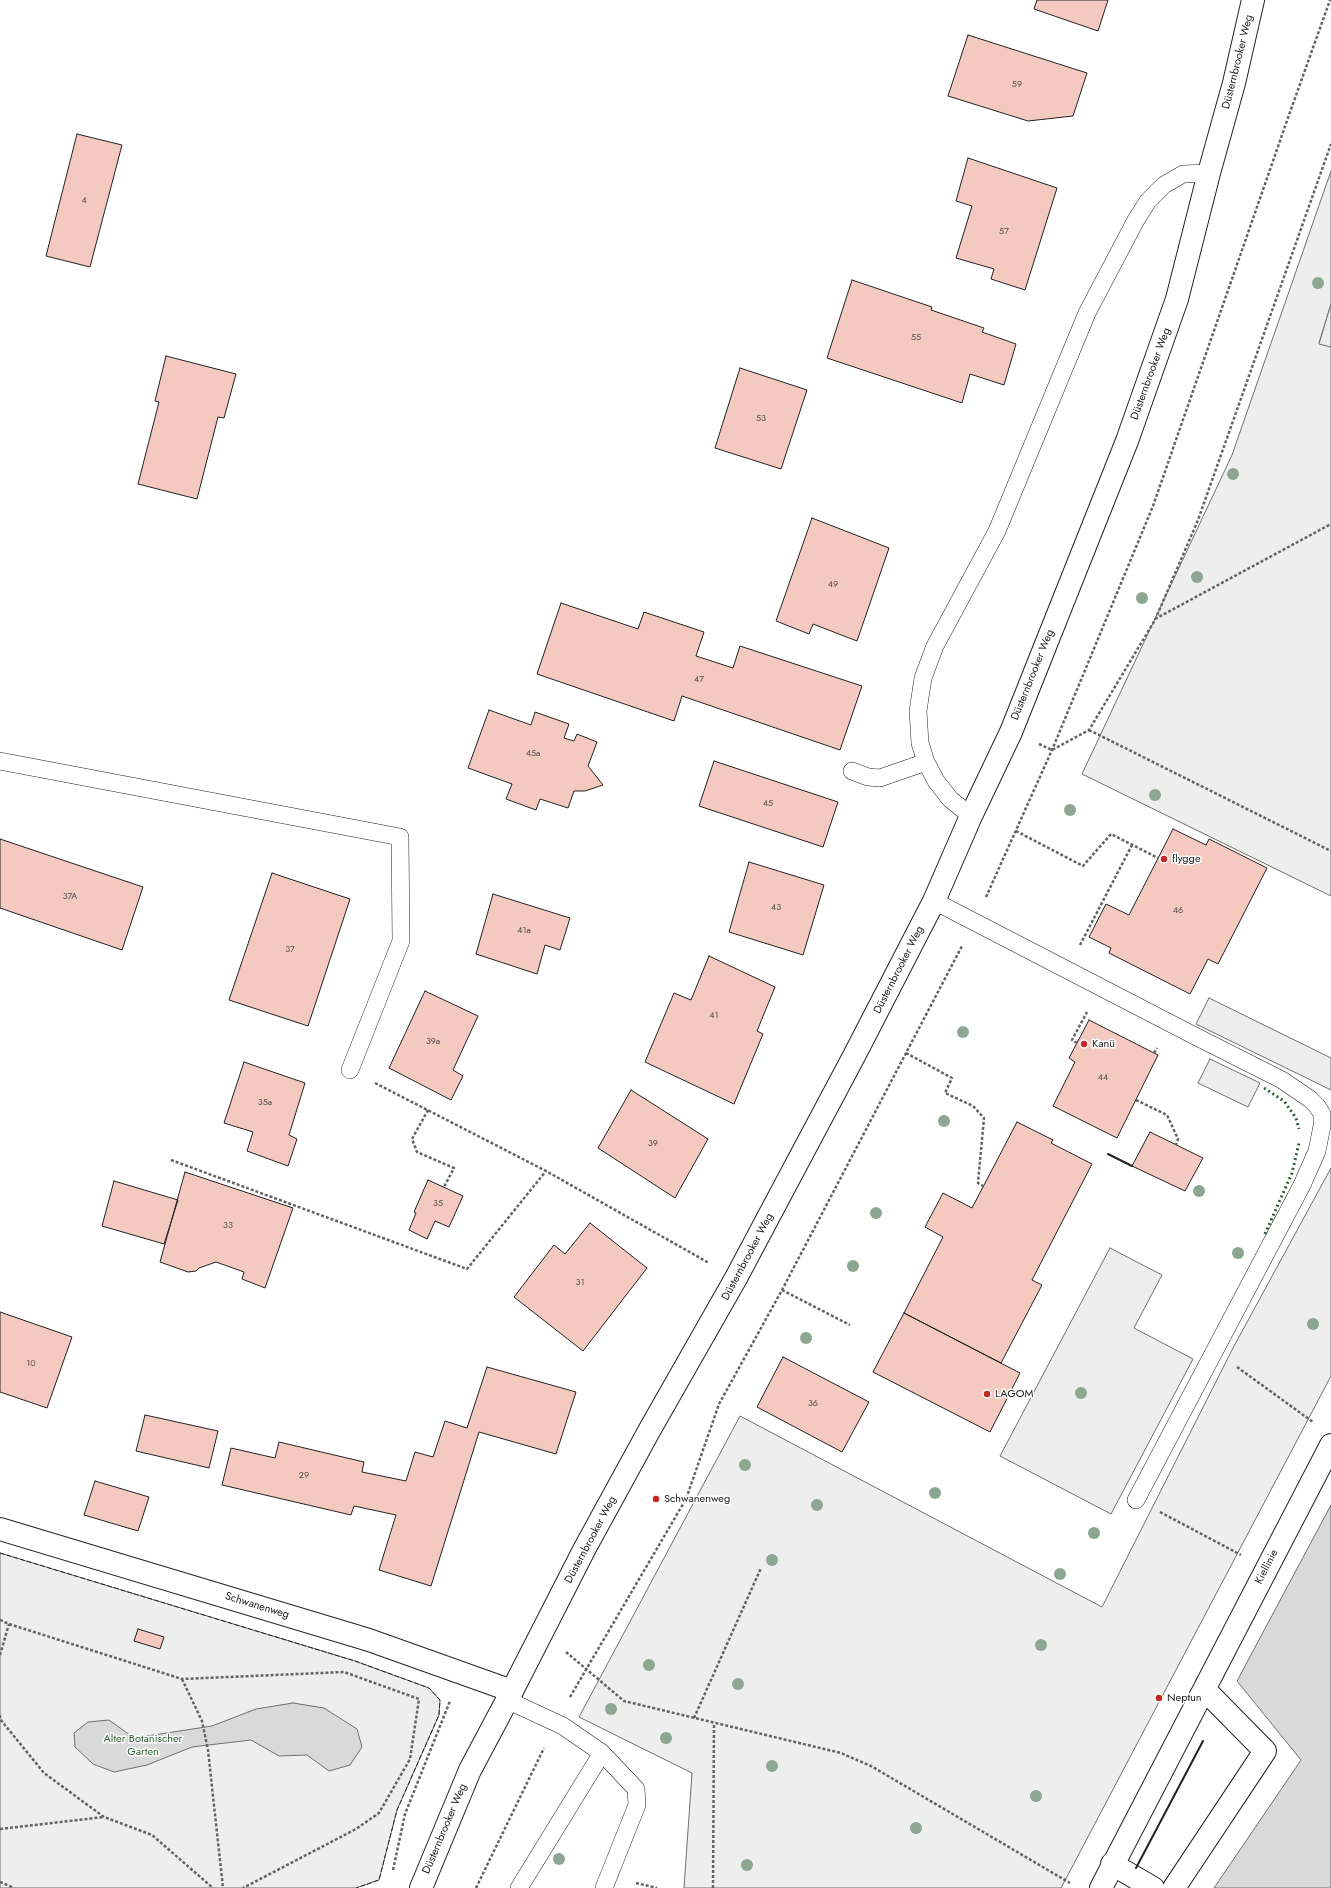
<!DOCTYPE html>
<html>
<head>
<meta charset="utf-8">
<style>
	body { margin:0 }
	canvas { display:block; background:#fff }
</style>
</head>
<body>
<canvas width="1331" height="1888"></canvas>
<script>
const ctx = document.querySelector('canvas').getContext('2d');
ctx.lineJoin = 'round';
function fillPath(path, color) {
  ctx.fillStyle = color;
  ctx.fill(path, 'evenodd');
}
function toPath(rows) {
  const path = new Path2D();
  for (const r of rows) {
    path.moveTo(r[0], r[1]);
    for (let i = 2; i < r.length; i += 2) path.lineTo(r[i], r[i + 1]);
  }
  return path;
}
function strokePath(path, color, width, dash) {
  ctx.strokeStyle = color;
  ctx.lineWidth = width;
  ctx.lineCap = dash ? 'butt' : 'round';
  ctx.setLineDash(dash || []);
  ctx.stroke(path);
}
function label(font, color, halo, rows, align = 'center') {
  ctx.font = font + ' Jost,sans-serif';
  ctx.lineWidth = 3;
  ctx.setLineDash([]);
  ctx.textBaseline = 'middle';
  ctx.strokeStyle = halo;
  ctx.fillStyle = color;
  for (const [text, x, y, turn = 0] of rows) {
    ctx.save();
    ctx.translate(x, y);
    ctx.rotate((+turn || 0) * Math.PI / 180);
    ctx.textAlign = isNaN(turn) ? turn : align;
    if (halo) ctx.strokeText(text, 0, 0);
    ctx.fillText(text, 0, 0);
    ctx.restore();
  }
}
const green = toPath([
	[1331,171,1331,304,1319,343,1331,347,1331,896,1082,774,1232,455,1331,171],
	[1331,1168,1331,1376,1061,1888,684,1888,692,1773,579,1717,740,1416,1102,1607,1234,1346,1331,1168],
	[0,1553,355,1661,429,1688,440,1700,439,1715,397,1810,379,1880,356,1888,0,1888,0,1553]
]);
fillPath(green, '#eee');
strokePath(green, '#6f6f6f', 1);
const parking = toPath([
	[1331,304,1331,347,1319,344,1331,304],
	[1209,998,1331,1058,1331,1090,1196,1024,1209,998],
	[1210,1059,1260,1083,1248,1107,1198,1083,1210,1059],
	[1110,1248,1162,1275,1134,1328,1193,1359,1111,1514,1000,1456,1110,1248]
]);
fillPath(parking, '#ededed');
strokePath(parking, '#6f6f6f', 1);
const water = toPath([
	[1331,1505,1331,1888,1214,1888,1301,1760,1237,1681,1331,1505],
	[293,1703,324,1708,357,1729,362,1747,350,1765,329,1771,307,1755,279,1756,251,1740,192,1747,147,1765,114,1772,93,1764,75,1747,74,1733,88,1722,109,1720,134,1738,212,1726,256,1709,293,1703]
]);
fillPath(water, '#d9d9d9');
strokePath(water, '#6f6f6f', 1);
const building = toPath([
	[1037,0,1108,0,1098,31,1034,9,1037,0],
	[968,35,1087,73,1073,116,1028,121,948,96,968,35],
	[77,134,122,145,90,267,46,256,77,134],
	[968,158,1057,188,1025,290,991,279,994,269,956,258,972,206,956,201,968,158],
	[852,280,932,307,931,310,984,328,982,332,1016,344,1004,385,970,374,962,403,827,358,852,280],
	[166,356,236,374,224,418,218,417,197,499,138,484,159,402,155,401,166,356],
	[740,368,807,390,781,469,715,448,740,368],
	[812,518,889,548,857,641,813,624,809,634,776,621,812,518],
	[561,603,638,629,644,612,704,632,696,656,733,668,740,646,862,686,840,750,682,696,674,721,537,674,561,603],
	[489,710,531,725,535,712,569,724,564,738,574,741,577,734,597,742,588,766,603,785,585,791,574,791,568,808,540,799,536,810,506,799,512,784,468,768,489,710],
	[714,761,838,802,823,847,699,806,714,761],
	[1173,829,1206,845,1209,839,1267,868,1218,964,1208,959,1190,994,1109,953,1111,948,1089,937,1106,904,1129,915,1173,829],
	[0,839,143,887,122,950,0,908,0,839],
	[749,862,824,885,803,955,729,932,749,862],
	[272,873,350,899,308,1026,229,1000,272,873],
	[493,894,570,918,560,950,545,945,537,974,476,954,493,894],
	[709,956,775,987,757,1031,763,1034,734,1104,645,1062,674,993,691,1000,709,956],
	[425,991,478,1016,453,1070,463,1076,451,1100,389,1068,425,991],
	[1089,1020,1158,1055,1117,1138,1053,1106,1075,1062,1069,1058,1089,1020],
	[244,1062,305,1083,289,1135,297,1139,288,1166,247,1151,253,1132,224,1123,244,1062],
	[631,1090,708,1139,675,1198,598,1148,631,1090],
	[1017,1122,1053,1140,1051,1143,1092,1164,1032,1280,1042,1285,1001,1363,904,1313,943,1237,925,1227,943,1193,972,1208,1017,1122],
	[1150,1132,1203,1158,1185,1191,1132,1166,1150,1132],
	[185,1172,293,1208,265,1288,242,1279,244,1272,216,1262,199,1268,196,1271,188,1272,160,1262,185,1172],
	[428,1180,463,1196,449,1227,435,1221,427,1239,409,1230,416,1213,414,1212,428,1180],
	[114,1181,178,1200,164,1244,102,1226,114,1181],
	[590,1223,647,1268,583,1351,514,1297,554,1245,565,1254,590,1223],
	[0,1312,72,1337,47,1408,0,1392,0,1312],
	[904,1313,1020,1373,990,1432,873,1372,904,1313],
	[783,1357,869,1402,842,1452,757,1407,783,1357],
	[487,1367,576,1392,556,1454,479,1432,431,1586,379,1570,396,1515,354,1506,351,1515,222,1485,231,1448,275,1458,279,1442,364,1462,362,1472,406,1481,415,1452,433,1457,445,1421,467,1428,487,1367],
	[145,1415,218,1431,209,1468,136,1451,145,1415],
	[95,1481,149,1497,138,1531,84,1515,95,1481],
	[138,1629,164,1637,160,1649,134,1641,138,1629]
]);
fillPath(building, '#f3c9c0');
strokePath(building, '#222', 1);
const lane = toPath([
	[0,761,400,837,401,941,350,1070],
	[852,771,868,777,880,778,926,762],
	[971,816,950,799,936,781,926,762,920,743,918,711,923,678,935,646,997,531,1087,313,1136,220,1148,201,1164,185,1183,174,1209,173],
	[934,901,1191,1034,1282,1080,1310,1099,1317,1106,1322,1114,1322,1126,1317,1151,1302,1185,1136,1500],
	[507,1700,563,1726,602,1753,636,1789,637,1805,604,1888],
	[519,1888,602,1753]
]);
const street = toPath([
	[0,1529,369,1640,512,1691],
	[1112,1864,1153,1888],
	[1101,1888,1331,1445],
	[1174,1888,1265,1751,1205,1690]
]);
const secondary = toPath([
	[421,1888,470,1770,512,1691,585,1548,649,1431,736,1278,854,1056,934,901,971,816,1011,732,1127,441,1177,299,1209,173,1234,83,1253,0]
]);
strokePath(lane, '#222', 18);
strokePath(street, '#222', 24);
strokePath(secondary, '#222', 24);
strokePath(toPath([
	[1155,619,1331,524],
	[1089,730,1331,851],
	[1039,744,1052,750,1089,730,1155,620,1198,520,1331,144],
	[1016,831,1083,866,1111,834,1158,858],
	[986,897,1052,750,1153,506,1289,115,1330,0],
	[1080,945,1132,845],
	[1077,1043,1072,1040,1087,1012],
	[906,1053,952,1078,945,1093,973,1106,984,1118,978,1183,983,1186],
	[1154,1053,1157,1048],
	[375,1083,546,1171,709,1263],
	[1136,1100,1167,1115,1178,1139,1176,1145],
	[428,1110,412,1139,417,1152,454,1168,444,1187],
	[171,1160,467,1269,546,1171],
	[782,1290,850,1325],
	[1237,1367,1313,1422],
	[1160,1512,1241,1555],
	[0,1620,9,1624,182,1679,344,1672,419,1699,410,1759,379,1813,356,1829,243,1888],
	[566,1652,624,1701,841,1753,871,1766,1070,1883],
	[0,1655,9,1624],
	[182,1679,202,1721,208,1750,223,1888],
	[570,1697,686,1499,719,1404,782,1290,962,946],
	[0,1715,0,1719,44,1773,104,1817,152,1835,213,1888],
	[694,1718,761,1568],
	[0,1829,104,1817],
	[393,1870,405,1814,450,1701],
	[0,1882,14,1888],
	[636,1883,657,1888],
	[476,1888,544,1748],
	[713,1888,714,1723]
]), '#646464', 2.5, [3, 2]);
strokePath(lane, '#fff', 17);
strokePath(street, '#fff', 22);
strokePath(secondary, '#fff', 22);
strokePath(toPath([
	[1264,1088,1284,1101,1296,1118,1299,1129],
	[1265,1234,1292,1173,1299,1143]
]), '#2f5e38', 3, [2, 3]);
strokePath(toPath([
	[0,1553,355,1661,429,1688,440,1700,439,1715,397,1810,379,1880,356,1888]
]), '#222', 1, [5, 2]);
strokePath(toPath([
	[1108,1154,1132,1166],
	[1136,1868,1203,1741]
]), '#222', 2);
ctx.fillStyle = '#8da692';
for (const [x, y] of [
	[1318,283],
	[1233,474],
	[1197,577],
	[1142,598],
	[1155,795],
	[1070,810],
	[963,1032],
	[944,1121],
	[1199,1191],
	[876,1213],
	[1238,1253],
	[853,1266],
	[1313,1324],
	[806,1338],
	[1081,1393],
	[745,1465],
	[935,1493],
	[817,1505],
	[1094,1533],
	[772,1560],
	[1060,1574],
	[1041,1645],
	[649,1665],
	[738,1684],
	[611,1709],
	[666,1738],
	[772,1766],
	[1036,1796],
	[916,1828],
	[559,1859],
	[747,1865]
]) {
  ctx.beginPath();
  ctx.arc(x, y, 6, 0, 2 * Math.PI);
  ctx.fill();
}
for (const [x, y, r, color] of [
	[1164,859,4,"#c62828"],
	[1084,1044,4,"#c62828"],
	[987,1394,4,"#c62828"],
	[656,1499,4,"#c62828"],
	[1159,1698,4,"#c62828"]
]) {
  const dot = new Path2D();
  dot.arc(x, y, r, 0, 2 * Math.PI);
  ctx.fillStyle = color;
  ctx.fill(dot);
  strokePath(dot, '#fff', 1.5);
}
label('9px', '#564c4a', null, [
	["59",1017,85],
	["4",84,201],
	["57",1004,232],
	["55",916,338],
	["53",761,419],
	["49",833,585],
	["47",699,680],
	["45a",533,754],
	["45",768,804],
	["37A",70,897],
	["43",776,908],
	["46",1178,911],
	["41a",524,931],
	["37",290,950],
	["41",714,1016],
	["39a",433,1042],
	["44",1103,1078],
	["35a",265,1103],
	["39",653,1144],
	["35",438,1204],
	["33",228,1226],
	["31",580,1283],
	["10",31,1364],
	["36",813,1404],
	["29",304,1476]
]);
label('11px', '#222', '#fff', [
	["Düsternbrooker Weg",1238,62,-76],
	["Düsternbrooker Weg",1151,374,-70],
	["Düsternbrooker Weg",1033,675,-68],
	["Düsternbrooker Weg",899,970,-63],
	["Düsternbrooker Weg",748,1257,-62],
	["Düsternbrooker Weg",591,1540,-62],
	["Kiellinie",1267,1567,-63],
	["Schwanenweg",257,1606,17],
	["Düsternbrooker Weg",445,1829,-67]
]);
label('11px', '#222', '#fff', [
	["flygge",1172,859],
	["Kanü",1092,1044],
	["LAGOM",995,1394],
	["Schwanenweg",664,1499],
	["Neptun",1167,1698]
], 'left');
label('11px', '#2f5e38', '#fff', [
	["Alter Botanischer",143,1739],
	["Garten",143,1752]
]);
</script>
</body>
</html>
